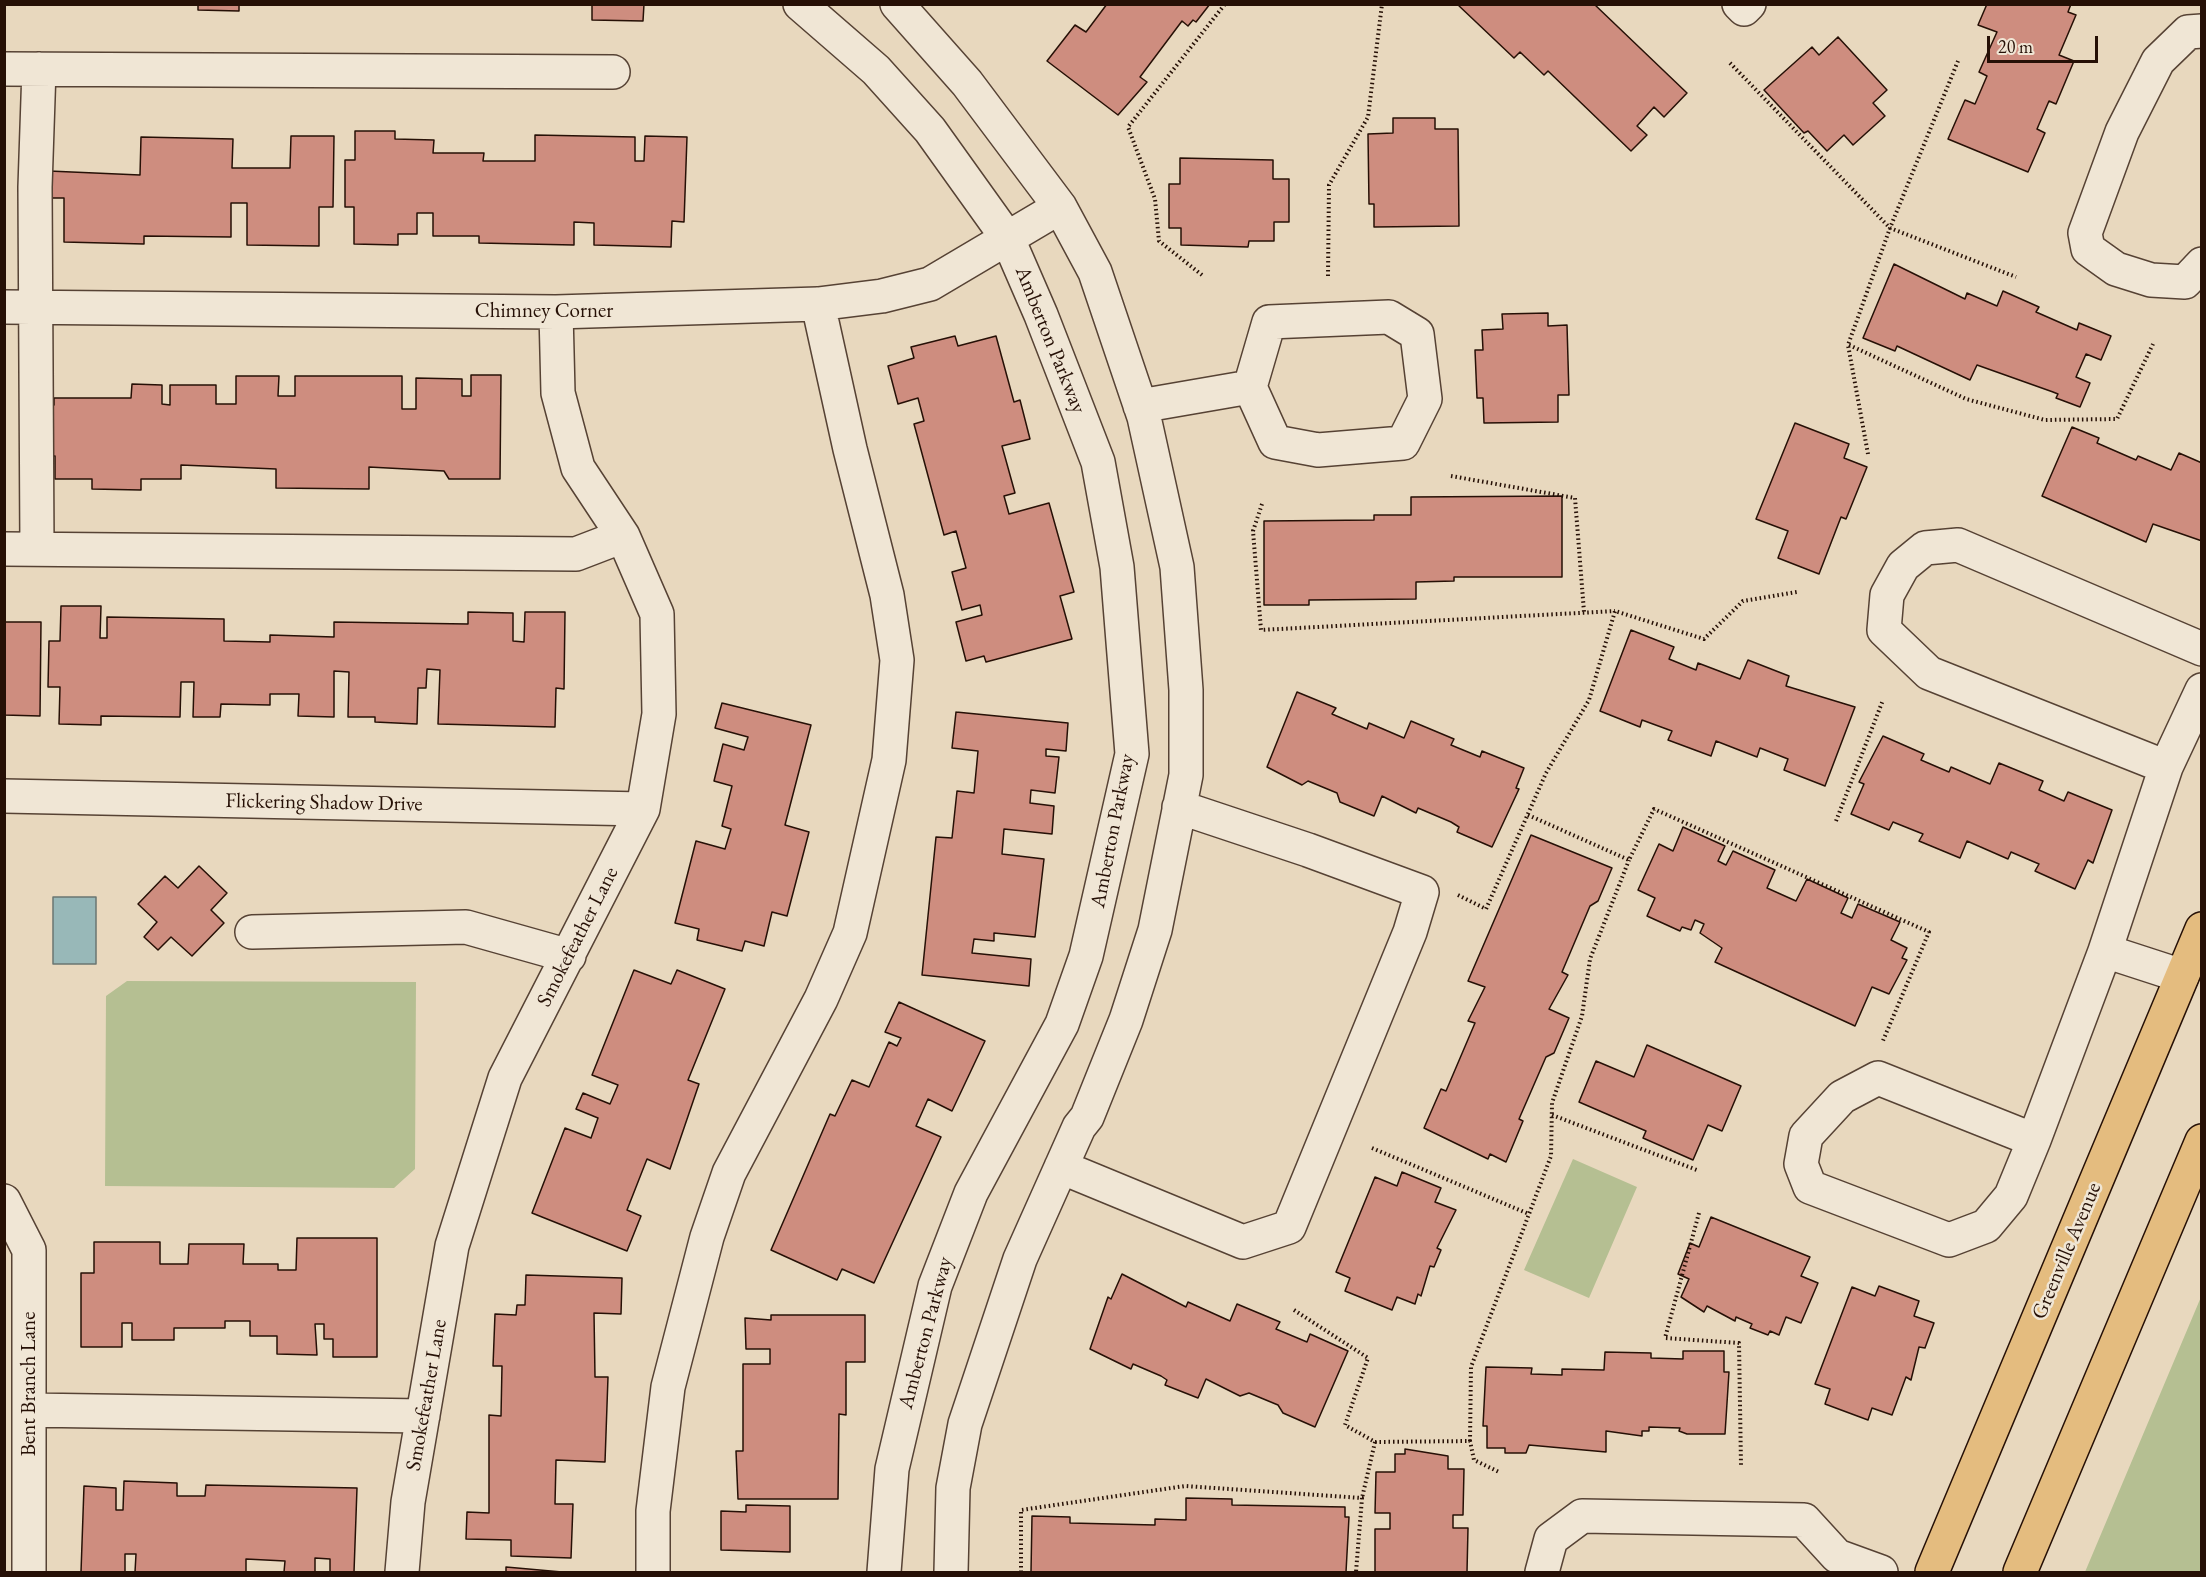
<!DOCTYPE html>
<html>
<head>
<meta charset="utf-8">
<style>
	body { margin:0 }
	#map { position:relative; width:2206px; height:1577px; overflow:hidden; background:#e8d8be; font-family:"EB Garamond",serif }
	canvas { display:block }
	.frame { position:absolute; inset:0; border:6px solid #261006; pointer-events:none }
	.scale { position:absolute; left:1987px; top:36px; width:111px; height:27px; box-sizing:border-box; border:3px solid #261006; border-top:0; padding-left:8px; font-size:18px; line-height:21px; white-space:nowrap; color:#261006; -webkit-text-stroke:4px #f0e6d5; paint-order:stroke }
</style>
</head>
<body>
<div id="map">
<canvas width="2206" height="1577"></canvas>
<div class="frame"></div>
<div class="scale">20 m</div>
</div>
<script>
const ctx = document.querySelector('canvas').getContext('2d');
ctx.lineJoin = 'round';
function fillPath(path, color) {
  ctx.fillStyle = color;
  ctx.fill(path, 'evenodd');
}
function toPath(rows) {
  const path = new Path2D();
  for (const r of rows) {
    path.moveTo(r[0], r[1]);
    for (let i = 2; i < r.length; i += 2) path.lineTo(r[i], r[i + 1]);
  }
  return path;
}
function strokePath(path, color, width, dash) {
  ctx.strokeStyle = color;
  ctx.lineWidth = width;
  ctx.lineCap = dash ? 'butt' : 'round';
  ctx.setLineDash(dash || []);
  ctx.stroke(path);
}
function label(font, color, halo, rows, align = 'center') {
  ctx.font = font + ' "EB Garamond",serif';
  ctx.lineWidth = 5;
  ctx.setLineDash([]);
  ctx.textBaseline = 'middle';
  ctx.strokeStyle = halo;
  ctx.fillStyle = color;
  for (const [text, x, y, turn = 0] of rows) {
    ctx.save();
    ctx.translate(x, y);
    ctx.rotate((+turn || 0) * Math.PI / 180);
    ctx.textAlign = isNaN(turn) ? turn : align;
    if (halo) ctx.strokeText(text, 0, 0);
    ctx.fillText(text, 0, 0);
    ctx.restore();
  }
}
fillPath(toPath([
	[127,981,416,982,415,1169,394,1188,105,1186,106,996],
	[1573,1159,1637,1187,1589,1298,1524,1270],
	[2201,1297,2201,1572,2085,1572]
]), '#b5bf92');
const water = toPath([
	[53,897,96,897,96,964,53,964,53,897]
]);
fillPath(water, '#98b8b8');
strokePath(water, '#6a7571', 1.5);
const building = toPath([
	[198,4,239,4,239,11,198,10,198,4],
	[592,4,644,4,643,21,592,20,592,4],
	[1107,4,1210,4,1196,22,1193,20,1188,26,1182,21,1140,77,1147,82,1118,115,1047,61,1075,25,1086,32,1107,4],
	[1457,4,1594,4,1687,93,1664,117,1654,107,1637,126,1647,135,1631,151,1548,71,1544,75,1520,52,1514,58,1457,4],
	[1987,4,2071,4,2068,12,2076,15,2059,55,2074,61,2056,104,2049,101,2037,129,2045,133,2028,172,1948,139,1965,100,1975,104,1987,76,1979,72,1997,32,1978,25,1987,4],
	[1838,37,1887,90,1873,103,1885,116,1853,145,1844,135,1827,151,1808,131,1804,133,1764,90,1812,47,1819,55,1838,37],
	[1393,118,1435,118,1435,129,1458,129,1459,226,1374,227,1374,204,1369,204,1368,134,1393,133,1393,118],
	[355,131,395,131,395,139,434,140,433,153,484,153,483,161,535,161,535,135,635,137,635,161,644,161,645,136,687,137,684,222,672,221,671,247,594,245,594,223,574,222,574,245,479,243,479,236,433,236,433,213,417,213,417,234,398,234,398,245,354,244,354,207,345,207,345,160,355,160,355,131],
	[291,136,334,136,333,207,319,207,319,246,247,245,247,203,231,203,231,237,144,236,144,244,64,242,64,198,49,198,49,171,140,175,141,137,233,139,232,168,290,168,291,136],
	[1180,158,1273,160,1273,179,1289,179,1289,222,1274,222,1274,241,1249,241,1248,247,1181,245,1181,228,1169,228,1169,184,1180,184,1180,158],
	[1894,264,1965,299,1967,293,1997,306,2003,291,2039,307,2036,312,2077,330,2079,323,2111,336,2101,360,2086,354,2076,377,2090,383,2080,407,2056,398,2058,394,2053,392,1977,365,1970,380,1897,346,1895,351,1863,338,1894,264],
	[1548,313,1548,326,1567,325,1569,395,1558,395,1558,422,1484,423,1483,398,1477,398,1475,350,1483,350,1482,330,1503,329,1502,314,1548,313],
	[955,336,958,346,996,336,1014,402,1020,400,1030,439,1002,446,1015,493,1004,496,1009,514,1049,503,1074,592,1060,596,1072,639,986,662,984,656,966,661,956,622,982,615,980,605,962,610,952,572,966,568,956,531,944,535,914,424,924,421,918,398,898,404,888,366,914,358,911,347,955,336],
	[471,375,501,375,500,479,449,479,444,471,369,467,369,489,276,488,276,469,181,465,181,479,141,479,141,490,92,489,92,479,55,479,55,456,47,456,48,405,54,405,54,398,131,398,132,384,162,385,162,404,170,405,170,385,216,385,216,404,236,404,236,376,279,376,278,396,295,396,295,376,402,376,402,409,416,409,416,378,462,379,462,396,471,396,471,375],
	[1795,423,1849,444,1844,458,1867,467,1846,519,1841,517,1819,574,1778,558,1788,531,1756,519,1795,423],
	[2072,427,2099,438,2097,443,2136,460,2138,456,2171,470,2179,453,2202,463,2202,541,2153,524,2146,542,2042,496,2072,427],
	[1562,496,1562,577,1454,577,1454,581,1416,582,1416,599,1309,600,1309,605,1264,605,1264,521,1374,520,1374,515,1411,515,1411,497,1562,496],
	[61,606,101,606,100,638,107,638,107,617,224,619,224,641,270,642,270,635,334,637,334,622,468,624,468,612,513,613,513,641,524,642,525,612,565,612,564,689,556,688,555,727,438,724,440,670,427,669,426,688,418,688,417,724,375,722,375,717,348,717,349,672,334,671,334,717,298,716,299,694,270,694,270,705,221,704,220,717,193,717,194,682,181,682,180,717,101,716,101,725,59,724,60,687,48,687,49,641,60,641,61,606],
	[4,622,41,622,40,716,4,715,4,622],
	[1631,630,1674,647,1669,659,1696,670,1698,663,1740,679,1748,660,1789,676,1786,686,1855,707,1825,786,1784,770,1788,759,1760,748,1757,757,1716,741,1711,756,1668,740,1672,731,1642,720,1640,727,1600,711,1631,630],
	[1297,692,1336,708,1332,714,1367,729,1369,723,1404,738,1411,721,1454,739,1451,745,1480,757,1482,751,1524,768,1516,788,1519,789,1492,847,1457,832,1459,827,1451,822,1418,808,1416,813,1382,796,1374,816,1340,802,1337,793,1308,781,1302,785,1267,767,1297,692],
	[722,703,811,725,785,825,809,832,787,916,772,912,764,946,745,941,742,951,697,940,699,929,675,923,696,841,725,849,731,829,722,826,732,786,714,781,723,744,744,750,748,737,715,728,722,703],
	[956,712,1068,723,1066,751,1046,749,1046,756,1059,757,1055,793,1031,790,1030,803,1054,806,1052,834,1004,829,1002,854,1044,859,1035,937,994,933,994,941,974,939,972,953,1031,959,1029,986,922,975,936,837,952,838,957,791,974,793,978,751,952,748,956,712],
	[1883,736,1924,754,1921,760,1949,772,1951,767,1990,784,1999,763,2043,781,2039,790,2064,801,2068,792,2112,810,2093,863,2088,860,2075,889,2035,871,2039,864,2011,852,2008,859,1967,841,1960,858,1919,841,1923,834,1893,822,1889,830,1851,814,1864,784,1859,782,1883,736],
	[1683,827,1725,846,1718,861,1726,865,1733,851,1775,870,1767,888,1796,901,1807,879,1848,898,1841,913,1852,918,1858,904,1900,922,1891,940,1907,948,1902,958,1907,960,1889,994,1872,987,1855,1026,1715,962,1722,948,1700,933,1704,924,1695,920,1691,930,1682,927,1680,931,1647,916,1655,898,1638,890,1659,844,1673,851,1683,827],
	[1531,835,1612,868,1598,901,1590,906,1562,972,1568,975,1549,1009,1569,1018,1554,1053,1546,1057,1519,1119,1523,1121,1506,1162,1490,1154,1488,1159,1424,1128,1441,1089,1446,1091,1475,1023,1468,1021,1485,987,1468,981,1531,835],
	[199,866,227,893,211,910,224,923,192,956,171,937,158,950,144,937,157,922,138,904,165,876,178,888,199,866],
	[634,970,671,984,677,970,725,989,688,1080,699,1084,670,1169,647,1159,627,1210,641,1216,627,1251,532,1213,565,1128,591,1138,598,1118,576,1109,583,1093,610,1104,618,1085,592,1075,634,970],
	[899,1002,985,1041,952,1111,928,1099,916,1126,941,1137,874,1283,842,1269,837,1280,771,1250,830,1114,835,1116,852,1080,869,1087,889,1042,897,1046,901,1038,885,1032,899,1002],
	[1647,1045,1741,1086,1722,1131,1708,1125,1693,1160,1643,1138,1646,1131,1579,1102,1596,1061,1634,1077,1647,1045],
	[1402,1172,1441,1188,1435,1202,1456,1210,1437,1248,1441,1250,1434,1267,1430,1266,1421,1296,1418,1294,1415,1304,1397,1297,1392,1310,1345,1291,1350,1278,1336,1272,1375,1177,1397,1186,1402,1172],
	[1711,1217,1810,1257,1801,1276,1818,1283,1801,1323,1786,1317,1779,1335,1770,1331,1768,1335,1750,1328,1752,1324,1736,1317,1735,1321,1707,1306,1704,1312,1681,1297,1689,1279,1678,1274,1690,1243,1699,1247,1711,1217],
	[297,1238,377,1238,377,1357,333,1357,333,1339,324,1339,324,1324,315,1324,317,1355,277,1354,277,1336,250,1336,250,1321,225,1321,225,1328,174,1328,174,1340,132,1340,132,1323,122,1323,122,1347,81,1347,81,1273,94,1273,94,1242,160,1242,160,1264,188,1264,189,1244,244,1244,243,1264,278,1264,278,1270,296,1270,297,1238],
	[1122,1274,1186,1307,1188,1302,1230,1321,1237,1304,1280,1322,1276,1329,1307,1342,1310,1334,1348,1351,1315,1427,1283,1413,1278,1405,1249,1393,1240,1396,1206,1379,1198,1398,1165,1385,1167,1380,1161,1376,1133,1364,1131,1369,1090,1349,1108,1297,1111,1299,1122,1274],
	[526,1275,622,1278,621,1314,594,1313,595,1377,608,1377,605,1462,556,1460,555,1504,573,1504,571,1558,511,1556,511,1540,466,1539,467,1512,489,1513,489,1415,501,1416,502,1366,493,1366,495,1314,516,1315,517,1305,525,1305,526,1275],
	[1879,1286,1919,1301,1914,1316,1934,1323,1925,1348,1919,1347,1911,1380,1906,1377,1892,1415,1872,1408,1868,1420,1825,1404,1830,1389,1815,1384,1852,1287,1875,1296,1879,1286],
	[771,1315,865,1315,865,1362,846,1362,846,1415,839,1414,838,1499,738,1499,736,1451,743,1451,743,1364,770,1364,770,1349,746,1349,745,1318,771,1320,771,1315],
	[1683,1351,1724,1351,1724,1372,1729,1372,1725,1434,1687,1434,1679,1431,1680,1428,1649,1427,1649,1431,1642,1431,1642,1436,1606,1431,1606,1452,1529,1445,1526,1453,1505,1453,1505,1448,1487,1448,1487,1426,1483,1426,1486,1367,1532,1368,1531,1374,1562,1375,1562,1369,1604,1370,1605,1352,1651,1353,1651,1358,1683,1359,1683,1351],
	[1405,1449,1448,1456,1448,1469,1464,1469,1463,1515,1453,1515,1453,1528,1468,1528,1467,1572,1375,1572,1375,1529,1390,1529,1390,1513,1375,1513,1376,1472,1395,1472,1395,1454,1405,1454,1405,1449],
	[124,1481,177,1483,177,1496,205,1496,206,1485,357,1488,354,1572,330,1572,330,1559,315,1558,315,1572,284,1572,285,1561,246,1559,246,1572,135,1572,136,1554,125,1554,125,1572,81,1572,84,1486,116,1488,116,1510,123,1510,124,1481],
	[1186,1498,1232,1499,1232,1505,1345,1507,1345,1517,1349,1517,1346,1572,1031,1572,1032,1516,1070,1517,1070,1523,1155,1525,1155,1519,1186,1520,1186,1498],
	[746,1505,790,1506,790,1552,721,1550,721,1511,746,1512,746,1505],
	[506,1567,562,1572,506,1572,506,1567]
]);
fillPath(building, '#ce8d7f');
strokePath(building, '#261006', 1.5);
const minor = toPath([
	[800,4,876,70,930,130,1008,239,1041,315,1098,462,1117,567,1132,754,1086,956,1062,1024,971,1193,935,1286,892,1469,884,1572],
	[897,4,967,83,1060,207,1095,272,1144,417,1177,567,1186,690,1186,775,1155,930,1126,1020,1087,1117,1079,1127,1020,1259,965,1424,953,1488,951,1572],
	[1739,4,1744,9,1749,4],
	[2202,31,2188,32,2158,61,2122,132,2085,233,2088,249,2116,269,2151,280,2185,282,2202,264],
	[4,69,613,72],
	[4,307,556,312,818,304,882,296,930,284,1060,207],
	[1140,406,1250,387,1275,442,1318,450,1403,443,1425,399,1417,334,1389,317,1269,322,1250,387],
	[4,549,576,554,623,536],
	[37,549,35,187,39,69],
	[2166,767,2202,690],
	[4,796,643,809],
	[252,932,466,927,569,956],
	[2105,951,2166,767,1929,673,1884,630,1887,595,1903,566,1925,548,1958,545,2202,649],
	[2034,1140,1878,1078,1842,1097,1806,1136,1801,1164,1810,1187,1949,1240,1986,1226,2011,1196,2034,1140,2105,951,2182,976],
	[1061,1167,1243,1242,1289,1227,1410,932,1422,892,1308,850,1179,807],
	[4,1201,29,1250,29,1572],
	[29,1410,423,1416],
	[402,1572,408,1502,452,1246,505,1078,643,809,659,714,657,614,623,536,578,468,558,393,556,312],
	[653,1572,653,1511,668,1387,707,1237,729,1173,821,999,850,933,889,760,897,660,887,595,850,449,818,304],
	[1542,1572,1551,1539,1582,1516,1804,1520,1837,1556,1881,1572]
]);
const major = toPath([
	[1932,1572,2202,929],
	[2020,1572,2202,1141]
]);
strokePath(minor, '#564234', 36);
strokePath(major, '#261006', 36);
strokePath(toPath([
	[1730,63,1890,228,2016,277],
	[1202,275,1159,241,1155,199,1128,127,1225,4],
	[1328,276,1329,185,1368,117,1382,4],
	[1849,345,1966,399,2045,420,2117,419,2153,344],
	[1868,454,1848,345,1890,228,1958,61],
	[1451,476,1575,498,1584,612],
	[1262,504,1253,531,1261,630,1615,611],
	[1528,815,1629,860,1654,809,1929,932,1882,1043],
	[1836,821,1883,700],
	[1458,895,1486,909,1546,773,1589,700,1615,611,1704,639,1743,601,1797,592],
	[1552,1115,1697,1170],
	[1372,1148,1529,1214],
	[1699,1213,1665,1338,1739,1343,1741,1466],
	[1294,1310,1368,1358,1345,1425,1375,1442,1362,1498],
	[1470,1441,1471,1367,1551,1156,1552,1103,1582,1016,1590,959,1629,860],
	[1375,1442,1470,1441,1474,1460,1499,1472],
	[1021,1572,1021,1510,1185,1486,1362,1498,1356,1572]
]), '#261006', 4, [1.5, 3]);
strokePath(minor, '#f0e6d5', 33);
strokePath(major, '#e4bc7f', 33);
label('21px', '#261006', '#f0e6d5', [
	["Chimney Corner",544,311],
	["Amberton Parkway",1050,340,68],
	["Flickering Shadow Drive",324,803,1],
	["Amberton Parkway",1113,831,-79],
	["Smokefeather Lane",578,937,-63],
	["Greenville Avenue",2067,1251,-67],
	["Amberton Parkway",926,1333,-75],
	["Bent Branch Lane",29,1384,-90],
	["Smokefeather Lane",427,1395,-80]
]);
</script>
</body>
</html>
